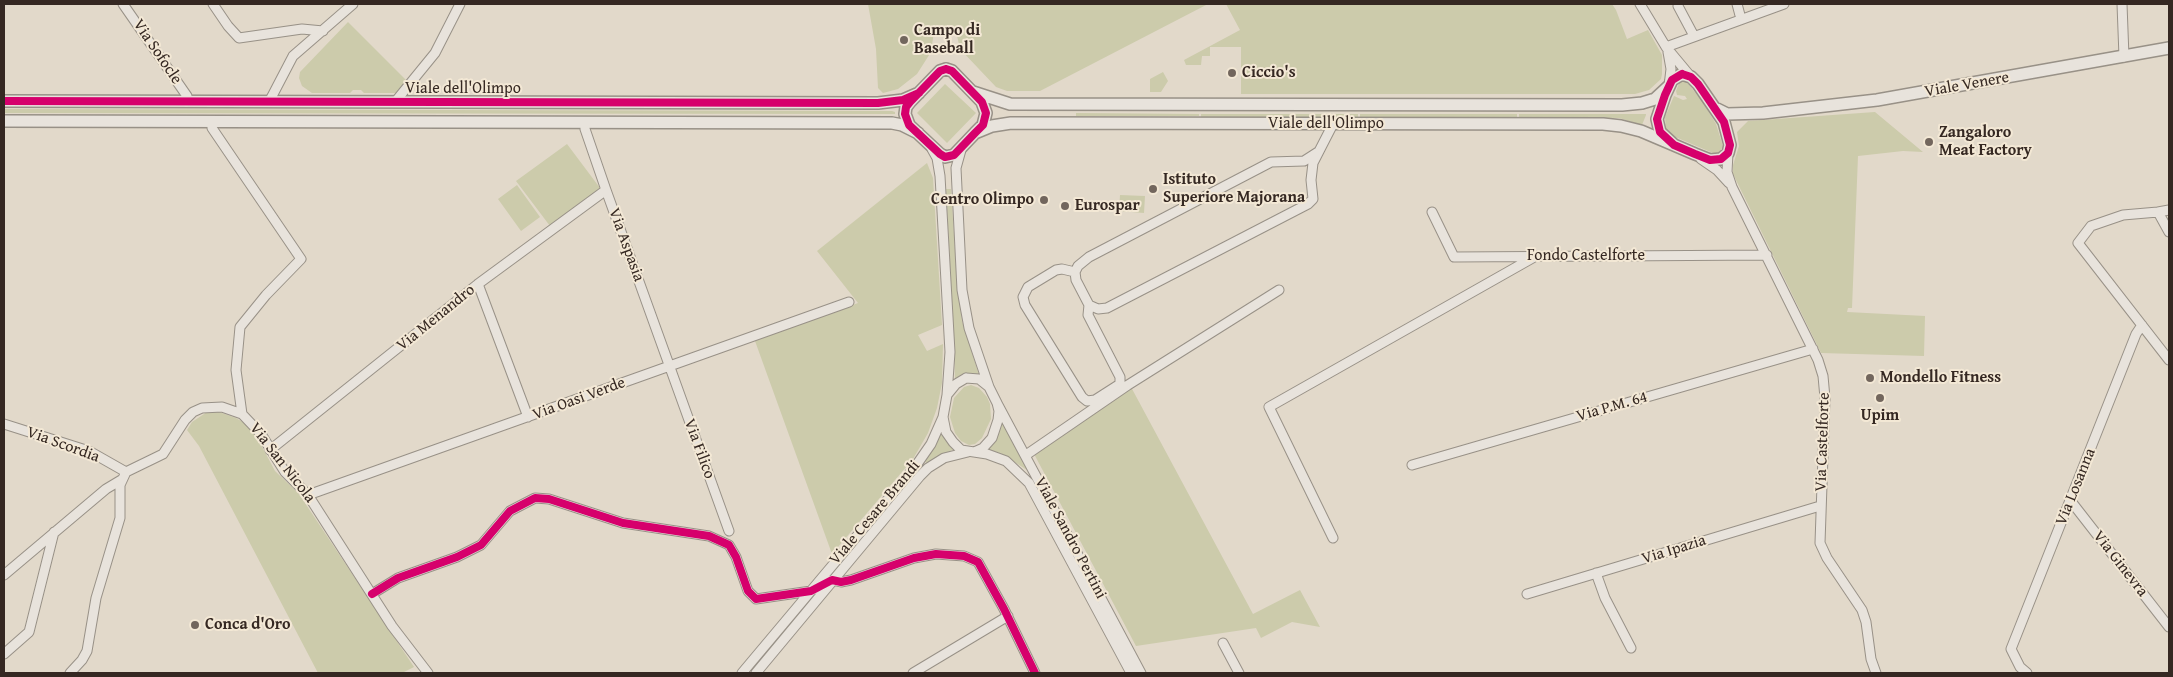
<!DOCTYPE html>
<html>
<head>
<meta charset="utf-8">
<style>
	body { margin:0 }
	#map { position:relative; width:2173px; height:677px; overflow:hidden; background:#e2d9ca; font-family:"Gentium Book Plus",serif }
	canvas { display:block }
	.frame { position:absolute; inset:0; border:5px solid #352822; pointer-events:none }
</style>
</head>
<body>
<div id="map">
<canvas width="2173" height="677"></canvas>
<div class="frame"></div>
</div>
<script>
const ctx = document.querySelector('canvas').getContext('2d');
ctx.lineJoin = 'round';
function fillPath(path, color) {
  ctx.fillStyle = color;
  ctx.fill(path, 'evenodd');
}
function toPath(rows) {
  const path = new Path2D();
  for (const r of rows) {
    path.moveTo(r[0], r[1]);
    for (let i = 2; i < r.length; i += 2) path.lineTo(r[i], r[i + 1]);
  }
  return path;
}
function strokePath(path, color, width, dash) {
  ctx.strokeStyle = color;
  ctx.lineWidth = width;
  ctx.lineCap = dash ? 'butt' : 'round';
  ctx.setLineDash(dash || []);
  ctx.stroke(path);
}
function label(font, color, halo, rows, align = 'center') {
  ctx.font = font + ' "Gentium Book Plus",serif';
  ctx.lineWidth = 4;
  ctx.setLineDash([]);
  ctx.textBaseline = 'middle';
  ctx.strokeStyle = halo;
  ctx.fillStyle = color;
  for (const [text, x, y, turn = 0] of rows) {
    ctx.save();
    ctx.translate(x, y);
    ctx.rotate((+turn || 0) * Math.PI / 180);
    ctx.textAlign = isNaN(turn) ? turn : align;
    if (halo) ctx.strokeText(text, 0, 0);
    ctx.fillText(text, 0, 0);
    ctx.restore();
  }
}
fillPath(toPath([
	[868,4,1208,4,1040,91,1007,91,996,87,960,49,956,31,934,31,931,52,917,74,898,89,883,93,878,88,876,49],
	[1226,4,1612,4,1616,10,1627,39,1648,30,1662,55,1662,74,1661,79,1649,90,1635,94,1241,94,1241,47,1210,47,1210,56,1202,56,1201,65,1186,65,1184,60,1240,30],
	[348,22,407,81,396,93,364,93,361,90,353,90,350,93,312,93,302,86,299,78,300,72],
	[1163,72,1168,81,1161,92,1150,92,1150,79],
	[1685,80,1702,101,1716,124,1723,146,1719,153,1713,153,1673,136,1666,130,1665,117,1674,96,1683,100,1687,99,1685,96,1677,95,1676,91,1680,81],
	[945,84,976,113,947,143,917,113],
	[4,109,892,111,895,112,895,114,4,113],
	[1875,112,1923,152,1903,151,1858,156,1852,308,1848,308,1847,312,1925,316,1924,356,1821,353,1733,174,1733,165,1739,146,1737,132,1748,121],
	[1076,113,1199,114,1199,116,1076,116],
	[1201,114,1358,114,1358,117,1201,117],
	[1360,114,1517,114,1517,117,1360,117],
	[1519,114,1646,114,1646,115,1642,125,1619,118,1519,117],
	[567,144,600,188,550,226,516,181],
	[927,163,933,178,942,325,918,335,927,351,943,344,942,383,937,408,928,433,913,459,832,554,755,341,858,303,817,251],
	[517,185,540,217,521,231,498,199],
	[946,189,951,189,957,281,962,321,979,375,955,381,954,339],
	[1120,195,1145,196,1144,213,1119,211],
	[971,385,979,388,987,397,990,404,991,419,982,438,975,444,969,445,961,441,955,433,950,417,954,398,964,387],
	[1131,387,1253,614,1300,590,1320,627,1292,622,1261,638,1256,628,1136,646,1033,452],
	[207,412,219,412,236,418,246,424,259,441,275,471,299,494,414,667,402,673,318,673,199,446,187,430,192,422],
	[1000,422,1002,422,1027,470,1002,454,987,449],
	[941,430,954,449,926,463,925,461]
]), '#cccbab');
const minor = toPath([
	[123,4,187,96,186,102],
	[213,4,228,26,239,38,302,29,323,31],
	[1640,4,1666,47,1691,77],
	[1737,4,1741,19],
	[2122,4,2124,57],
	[1678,6,1694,36],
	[1666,47,1784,4],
	[1668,52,1671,69,1669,86],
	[269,102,293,56,353,4],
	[395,102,435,53,460,4],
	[212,121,212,128,301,259,266,295,240,327,236,370,242,414],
	[585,122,585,129,606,190,729,531],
	[932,149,937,158,940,176,950,352,947,395],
	[961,150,956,168,962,290,969,328,989,387],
	[1318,152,1304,161,1271,162,1089,257,1078,266,1075,272,1076,280,1089,305,1098,309,1107,308,1308,204,1313,199,1311,180,1313,163,1333,124],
	[1728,153,1727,172,1732,187,1818,360,1823,376,1825,398,1820,543,1827,558,1862,610,1866,622,1871,659,1876,673],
	[1701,159,1717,170,1729,183],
	[1432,212,1454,257,1767,255],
	[2158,212,2169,210],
	[2169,232,2158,212,2123,215,2091,226,2078,243,2169,360],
	[1075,272,1062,269,1056,270,1028,287,1023,297,1025,305,1082,397,1087,401,1095,400,1120,384,1120,377,1088,315,1089,305],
	[478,284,528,417],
	[966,378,979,379,989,387,997,403,999,411,998,420,992,438,983,448,974,452,961,450,953,442,946,432,943,417,947,395,956,384,966,378],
	[997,403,1141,673],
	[4,424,89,451,126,472,163,454,185,420,193,412,202,408,222,407,242,414,261,434,285,472,308,495,392,626,428,673],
	[270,450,478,284,606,190],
	[974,452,987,454,1006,461,1029,483,1131,673],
	[1026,455,1128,385,1279,290],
	[1412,465,1813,349],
	[308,495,849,302],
	[2070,500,2169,627],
	[1333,538,1269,407,1536,256],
	[1596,573,1605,598,1631,648],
	[4,575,106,489,121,480],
	[372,594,398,578,457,557,481,545,510,511,535,498,549,499,623,523,709,536,729,545,736,557,748,591,756,599,811,591,832,580,841,582,851,580,914,558,936,554,964,556,978,562,1004,609,1035,673],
	[1527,594,1820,506],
	[1223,643,1239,673],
	[4,654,29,632,54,532],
	[70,673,82,660,87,651,96,598,120,518,120,485,126,472],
	[742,673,915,467,931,444,943,417],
	[756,673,920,476,928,468,944,458,968,452],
	[913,673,1008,616],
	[2027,673,2020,667,2011,649,2136,334,2142,325]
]);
const tertiary = toPath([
	[946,69,952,71,982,102,986,113,983,125,975,133,954,155,945,157,940,154,909,125,905,114,906,107,910,102,940,71,946,69],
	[1682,74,1691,77,1698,84,1724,122,1730,145,1728,153,1721,159,1710,160,1695,154,1674,145,1660,132,1657,119,1665,95,1672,80,1682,74],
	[973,92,1010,104,1622,105,1642,103,1655,99,1669,86],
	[4,101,878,103,903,100,919,93],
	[1717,109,1727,114,1763,113,1877,100,2169,48],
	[4,121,892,123,902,125,918,133],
	[975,133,992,126,1011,123,1603,124,1621,126,1641,131,1674,145]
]);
strokePath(minor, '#989187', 11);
strokePath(tertiary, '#989187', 14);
strokePath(minor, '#e8e3dc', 9);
strokePath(tertiary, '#e8e3dc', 11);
strokePath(toPath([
	[946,69,952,71,982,102,986,113,983,125,975,133,954,155,945,157,940,154,909,125,905,114,906,107,910,102,940,71,946,69],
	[1682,74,1691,77,1698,84,1724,122,1730,145,1728,153,1721,159,1710,160,1695,154,1674,145,1660,132,1657,119,1665,95,1672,80,1682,74],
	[4,101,878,103,903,100,919,93],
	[372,594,398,578,457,557,481,545,510,511,535,498,549,499,623,523,709,536,729,545,736,557,748,591,756,599,811,591,832,580,841,582,851,580,914,558,936,554,964,556,978,562,1004,609,1035,673]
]), '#d6006c', 8);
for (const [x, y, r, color] of [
	[904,40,5,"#72665d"],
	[1232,73,5,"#72665d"],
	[1929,142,5,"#72665d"],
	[1153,189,5,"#72665d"],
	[1044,200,5,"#72665d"],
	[1065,206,5,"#72665d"],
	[1870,378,5,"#72665d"],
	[1880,398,5,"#72665d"],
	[195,625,5,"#72665d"]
]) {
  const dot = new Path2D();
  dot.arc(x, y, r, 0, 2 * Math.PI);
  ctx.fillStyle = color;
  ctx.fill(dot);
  strokePath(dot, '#f3e8d5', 2);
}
label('bold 16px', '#352822', '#f3e8d5', [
	["Campo di",914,31],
	["Baseball",914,49],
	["Ciccio's",1242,73],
	["Zangaloro",1939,133],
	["Meat Factory",1939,151],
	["Istituto",1163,180],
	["Superiore Majorana",1163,198],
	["Centro Olimpo",1034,200,"right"],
	["Eurospar",1075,206],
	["Mondello Fitness",1880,378],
	["Upim",1880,416,"center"],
	["Conca d'Oro",205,625]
], 'left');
label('16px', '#352822', '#f3e8d5', [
	["Via Sofocle",157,52,56],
	["Viale Venere",1967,85,-10],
	["Viale dell'Olimpo",463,89],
	["Viale dell'Olimpo",1326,124],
	["Via Aspasia",626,245,70],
	["Fondo Castelforte",1586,256],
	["Via Menandro",436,318,-39],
	["Via Oasi Verde",579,399,-20],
	["Via P.M. 64",1612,407,-16],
	["Via Castelforte",1823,442,-88],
	["Via Scordia",63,445,20],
	["Via Filico",699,449,70],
	["Via San Nicola",282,463,52],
	["Via Losanna",2076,487,-68],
	["Viale Cesare Brandi",875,513,-50],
	["Viale Sandro Pertini",1070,538,62],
	["Via Ipazia",1674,550,-17],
	["Via Ginevra",2120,564,52]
]);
</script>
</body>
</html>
